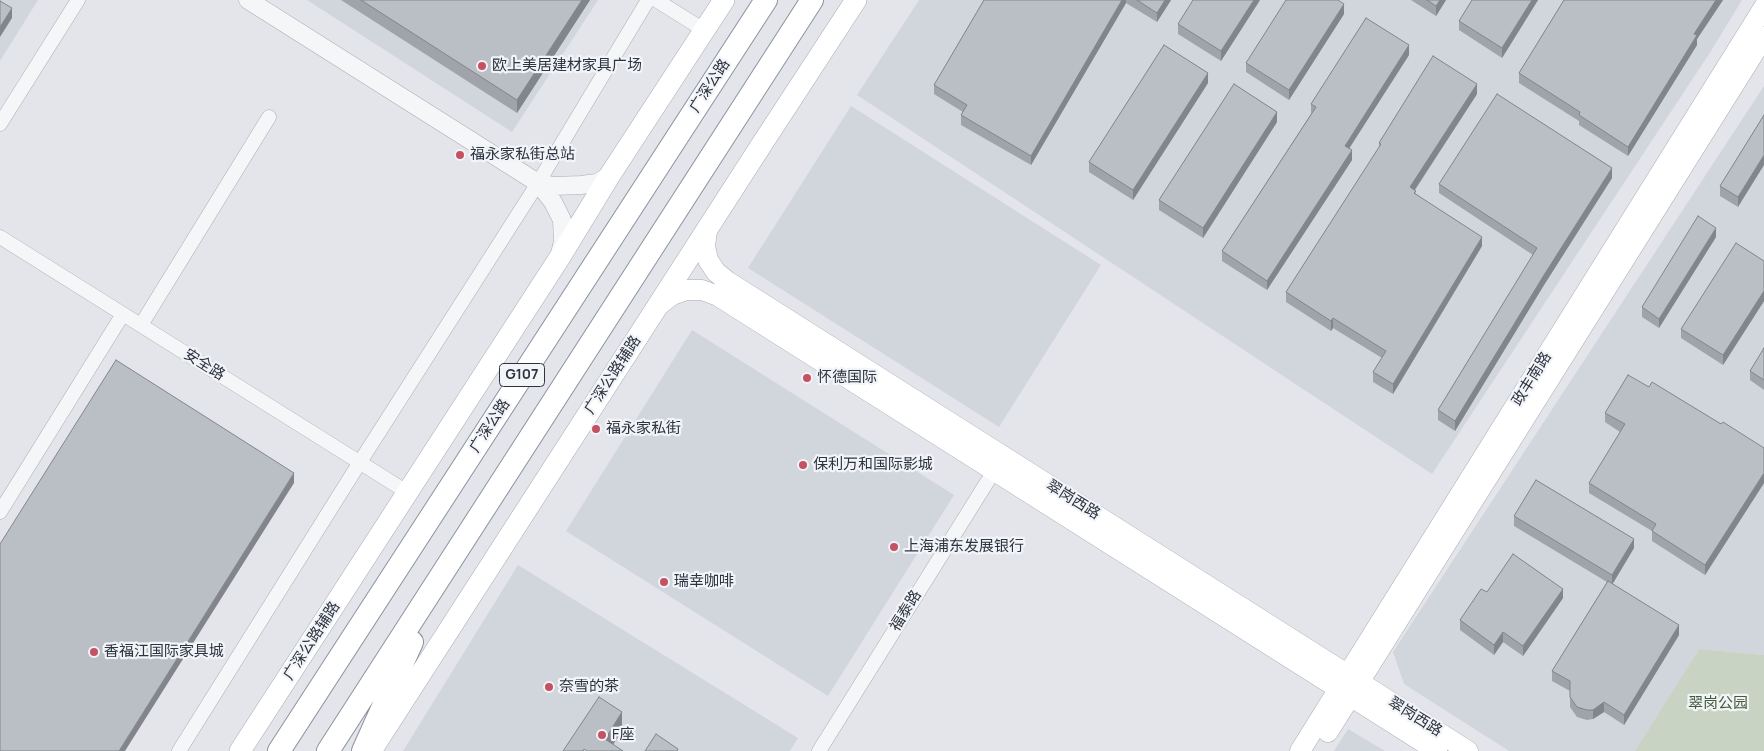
<!DOCTYPE html>
<html>
<head>
<meta charset="utf-8">
<style>
	body { margin:0 }
	canvas { display:block; background:#e3e5ea }
</style>
</head>
<body>
<canvas width="1764" height="751"></canvas>
<script>
const ctx = document.querySelector('canvas').getContext('2d');
ctx.lineJoin = 'round';
function fillPath(path, color) {
  ctx.fillStyle = color;
  ctx.fill(path, 'evenodd');
}
function toPath(rows) {
  const path = new Path2D();
  for (const r of rows) {
    path.moveTo(r[0], r[1]);
    for (let i = 2; i < r.length; i += 2) path.lineTo(r[i], r[i + 1]);
  }
  return path;
}
function strokePath(path, color, width, dash) {
  ctx.strokeStyle = color;
  ctx.lineWidth = width;
  ctx.lineCap = dash ? 'butt' : 'round';
  ctx.setLineDash(dash || []);
  ctx.stroke(path);
}
function label(font, color, halo, rows, align = 'center') {
  ctx.font = font + ' Manrope,"Noto Sans SC",sans-serif';
  ctx.lineWidth = 4.5;
  ctx.setLineDash([]);
  ctx.textBaseline = 'middle';
  ctx.strokeStyle = halo;
  ctx.fillStyle = color;
  for (const [text, x, y, turn = 0] of rows) {
    ctx.save();
    ctx.translate(x, y);
    ctx.rotate((+turn || 0) * Math.PI / 180);
    ctx.textAlign = isNaN(turn) ? turn : align;
    if (halo) ctx.strokeText(text, 0, 0);
    ctx.fillText(text, 0, 0);
    ctx.restore();
  }
}
fillPath(toPath([
	[0,0,38,0,0,61],
	[307,0,598,0,512,132],
	[919,0,1742,0,1711,51,1432,474,857,95],
	[1764,86,1764,655,1699,649,1635,751,1509,751,1404,684,1393,652],
	[851,106,1101,265,999,427,748,268],
	[692,330,954,495,828,696,566,531],
	[518,565,798,738,790,751,403,751],
	[1348,729,1385,751,1334,751]
]), '#d1d5dc');
fillPath(toPath([
	[1699,649,1764,655,1764,751,1635,751]
]), '#c8d3c4');
const minor = toPath([
	[656,0,704,30],
	[0,124,78,0],
	[0,237,407,492],
	[141,325,269,117],
	[0,512,123,314],
	[179,751,360,462,538,183,648,0],
	[819,751,994,471]
]);
const tertiary = toPath([
	[248,0,538,183,553,202,562,220,563,241,560,254],
	[538,183,554,186,581,185,597,183,610,175]
]);
const secondary = toPath([
	[707,230,705,246,708,260,716,272,727,281,1468,751],
	[659,305,672,295,686,290,702,290,718,296,1437,751],
	[1328,732,1764,37],
	[1300,751,1764,7]
]);
const primary = toPath([
	[240,751,560,257,610,175,724,0],
	[371,751,762,144,856,0]
]);
const trunk = toPath([
	[279,751,766,0],
	[328,751,812,0],
	[363,751,412,642]
]);
strokePath(minor, '#a8acb4', 15);
strokePath(tertiary, '#a8acb4', 19);
strokePath(secondary, '#a8acb4', 21);
strokePath(primary, '#a3aab5', 22);
strokePath(trunk, '#8b93a0', 24);
strokePath(minor, '#f5f6f8', 14);
strokePath(tertiary, '#f5f6f8', 18);
strokePath(secondary, '#fff', 20);
strokePath(primary, '#fff', 21);
strokePath(trunk, '#fff', 22);
fillPath(toPath([
	[341,0,590,0,517,113],
	[984,0,1171,0,1157,22,1126,3,1031,165,961,125,961,115,963,112,934,94,934,85],
	[1260,0,1221,61,1178,34,1178,24],
	[1411,0,1446,0,1436,16],
	[1538,0,1502,58,1459,30,1459,21],
	[1564,0,1723,0,1697,39,1697,45,1628,156,1579,125,1579,121,1519,83,1519,73],
	[1344,14,1289,100,1246,72,1246,63],
	[1409,55,1349,148,1352,160,1267,290,1222,261,1222,251,1311,114,1311,104],
	[1208,83,1133,200,1089,172,1089,162],
	[1477,94,1415,190,1416,194,1482,246,1393,394,1373,382,1373,372,1382,358,1333,328,1331,331,1286,302,1286,292,1379,149,1379,143],
	[1764,115,1738,207,1720,196,1720,186],
	[1277,122,1203,238,1159,210,1159,200],
	[1612,178,1544,285,1455,431,1438,420,1438,410,1533,255,1439,193,1439,184],
	[1716,237,1659,328,1642,317,1642,307],
	[1764,261,1764,301,1723,365,1681,338,1681,329],
	[1764,348,1764,390,1750,380,1750,371],
	[1649,387,1721,424,1764,448,1764,483,1705,575,1652,541,1652,531,1589,493,1589,483,1620,432,1605,422,1605,413],
	[1514,516,1634,548,1612,584,1679,635,1624,725,1604,712,1593,719,1587,720,1577,717,1570,707,1570,691,1552,681,1552,671,1607,582,1514,526],
	[1487,592,1563,598,1523,656,1503,642,1494,655,1460,630,1460,620]
]), '#a0a4aa');
fillPath(toPath([
	[582,0,590,0,517,113,517,100],
	[1122,0,1126,0,1126,3,1031,165,1031,156],
	[1165,0,1171,0,1157,22,1157,13],
	[1254,0,1260,0,1221,61,1221,51],
	[1440,0,1446,0,1436,16,1436,6],
	[1532,0,1538,0,1502,58,1502,48],
	[1716,0,1723,0,1697,39,1697,45,1628,156,1628,147,1694,34],
	[1344,4,1344,14,1289,100,1289,90],
	[12,8,12,18,0,37,0,27],
	[1409,45,1409,55,1345,155,1345,146],
	[1208,73,1208,83,1133,200,1133,190],
	[1477,84,1477,94,1410,197,1410,187],
	[1277,112,1277,122,1203,238,1203,228],
	[1352,150,1352,160,1267,290,1267,281],
	[1764,155,1764,165,1738,207,1738,197],
	[1612,168,1612,178,1544,285,1455,431,1455,421,1544,275],
	[1716,228,1716,237,1659,328,1659,319],
	[1482,237,1482,246,1393,394,1393,384],
	[1764,291,1764,301,1723,365,1723,355],
	[1333,318,1333,328,1331,331,1331,321],
	[294,473,294,483,125,751,119,751],
	[1764,473,1764,483,1705,575,1705,565],
	[1634,539,1634,548,1612,585,1612,575],
	[1563,589,1563,598,1523,656,1523,646],
	[1679,625,1679,635,1624,725,1624,715],
	[1503,632,1503,642,1494,655,1494,645],
	[1604,702,1604,712,1593,719,1593,710],
	[622,712,622,731,609,751,605,739]
]), '#82868b');
const building = toPath([
	[361,0,582,0,517,100,361,0],
	[984,0,1122,0,1031,156,961,115,967,105,934,85,984,0],
	[1137,0,1165,0,1157,13,1137,0],
	[1193,0,1254,0,1221,51,1178,24,1193,0],
	[1286,0,1338,0,1344,4,1289,90,1246,63,1286,0],
	[1427,0,1440,0,1436,6,1427,0],
	[1472,0,1532,0,1502,48,1459,21,1472,0],
	[1564,0,1716,0,1694,34,1697,35,1628,147,1579,115,1580,112,1519,73,1564,0],
	[0,1,12,8,0,27,0,1],
	[1366,18,1409,45,1345,146,1352,150,1267,281,1222,251,1316,107,1311,104,1366,18],
	[1164,45,1208,73,1133,190,1089,162,1164,45],
	[1433,56,1477,84,1410,187,1416,191,1414,193,1482,237,1393,384,1373,372,1386,351,1333,318,1331,321,1286,292,1381,144,1379,143,1433,56],
	[1234,84,1277,112,1203,228,1159,200,1234,84],
	[1497,94,1612,168,1544,275,1455,421,1438,410,1537,248,1439,184,1497,94],
	[1764,115,1764,155,1738,197,1720,186,1764,115],
	[1698,216,1716,228,1659,319,1642,307,1698,216],
	[1736,243,1764,261,1764,291,1723,355,1681,329,1736,243],
	[1764,348,1764,380,1750,371,1764,348],
	[116,360,294,473,119,751,0,751,0,544,116,360],
	[1628,375,1649,387,1652,382,1721,424,1723,422,1764,448,1764,473,1705,565,1652,531,1656,524,1589,483,1625,424,1605,413,1628,375],
	[1536,480,1634,539,1612,575,1514,516,1536,480],
	[1513,554,1563,589,1523,646,1503,632,1494,645,1460,620,1481,589,1487,592,1513,554],
	[1608,581,1679,625,1624,715,1604,702,1593,710,1587,710,1577,707,1570,697,1570,681,1552,671,1608,581],
	[599,697,622,712,605,739,623,751,587,751,584,749,583,751,563,751,599,697],
	[656,734,678,749,677,751,645,751,656,734]
]);
fillPath(building, '#babfc6');
strokePath(building, '#82868b', 1);
for (const [x, y, r, color] of [
	[482,66,5,"#c55163"],
	[460,155,5,"#c55163"],
	[807,378,5,"#c55163"],
	[596,429,5,"#c55163"],
	[803,465,5,"#c55163"],
	[894,547,5,"#c55163"],
	[664,582,5,"#c55163"],
	[94,652,5,"#c55163"],
	[549,687,5,"#c55163"],
	[602,735,5,"#c55163"]
]) {
  const dot = new Path2D();
  dot.arc(x, y, r, 0, 2 * Math.PI);
  ctx.fillStyle = color;
  ctx.fill(dot);
  strokePath(dot, '#f2f4f7', 2);
}
for (const [x, y, w] of [
	[522,375,45]
]) {
  const box = new Path2D();
  box.roundRect(x - w / 2, y - 11.5, w, 23, 4);
  ctx.fillStyle = '#f2f4f7';
  ctx.fill(box);
  strokePath(box, '#2c3341', 1);
}
label('bold 14px', '#2c3341', null, [
	["G107",522,375]
]);
label('15px', '#2c3341', '#f2f4f7', [
	["欧上美居建材家具广场",492,66],
	["福永家私街总站",470,155],
	["怀德国际",817,378],
	["福永家私街",606,429],
	["保利万和国际影城",813,465],
	["上海浦东发展银行",904,547],
	["瑞幸咖啡",674,582],
	["香福江国际家具城",104,652],
	["奈雪的茶",559,687],
	["F座",612,735]
], 'left');
label('15px', '#2c3341', '#f2f4f7', [
	["广深公路",710,86,-57],
	["安全路",204,365,32],
	["广深公路辅路",613,375,-57],
	["政丰南路",1532,379,-58],
	["广深公路",490,426,-57],
	["翠岗西路",1073,500,32],
	["福泰路",906,611,-58],
	["广深公路辅路",312,641,-57],
	["翠岗西路",1415,717,32]
]);
label('15px', '#405c3a', '#f2f4f7', [
	["翠岗公园",1718,704]
]);
</script>
</body>
</html>
